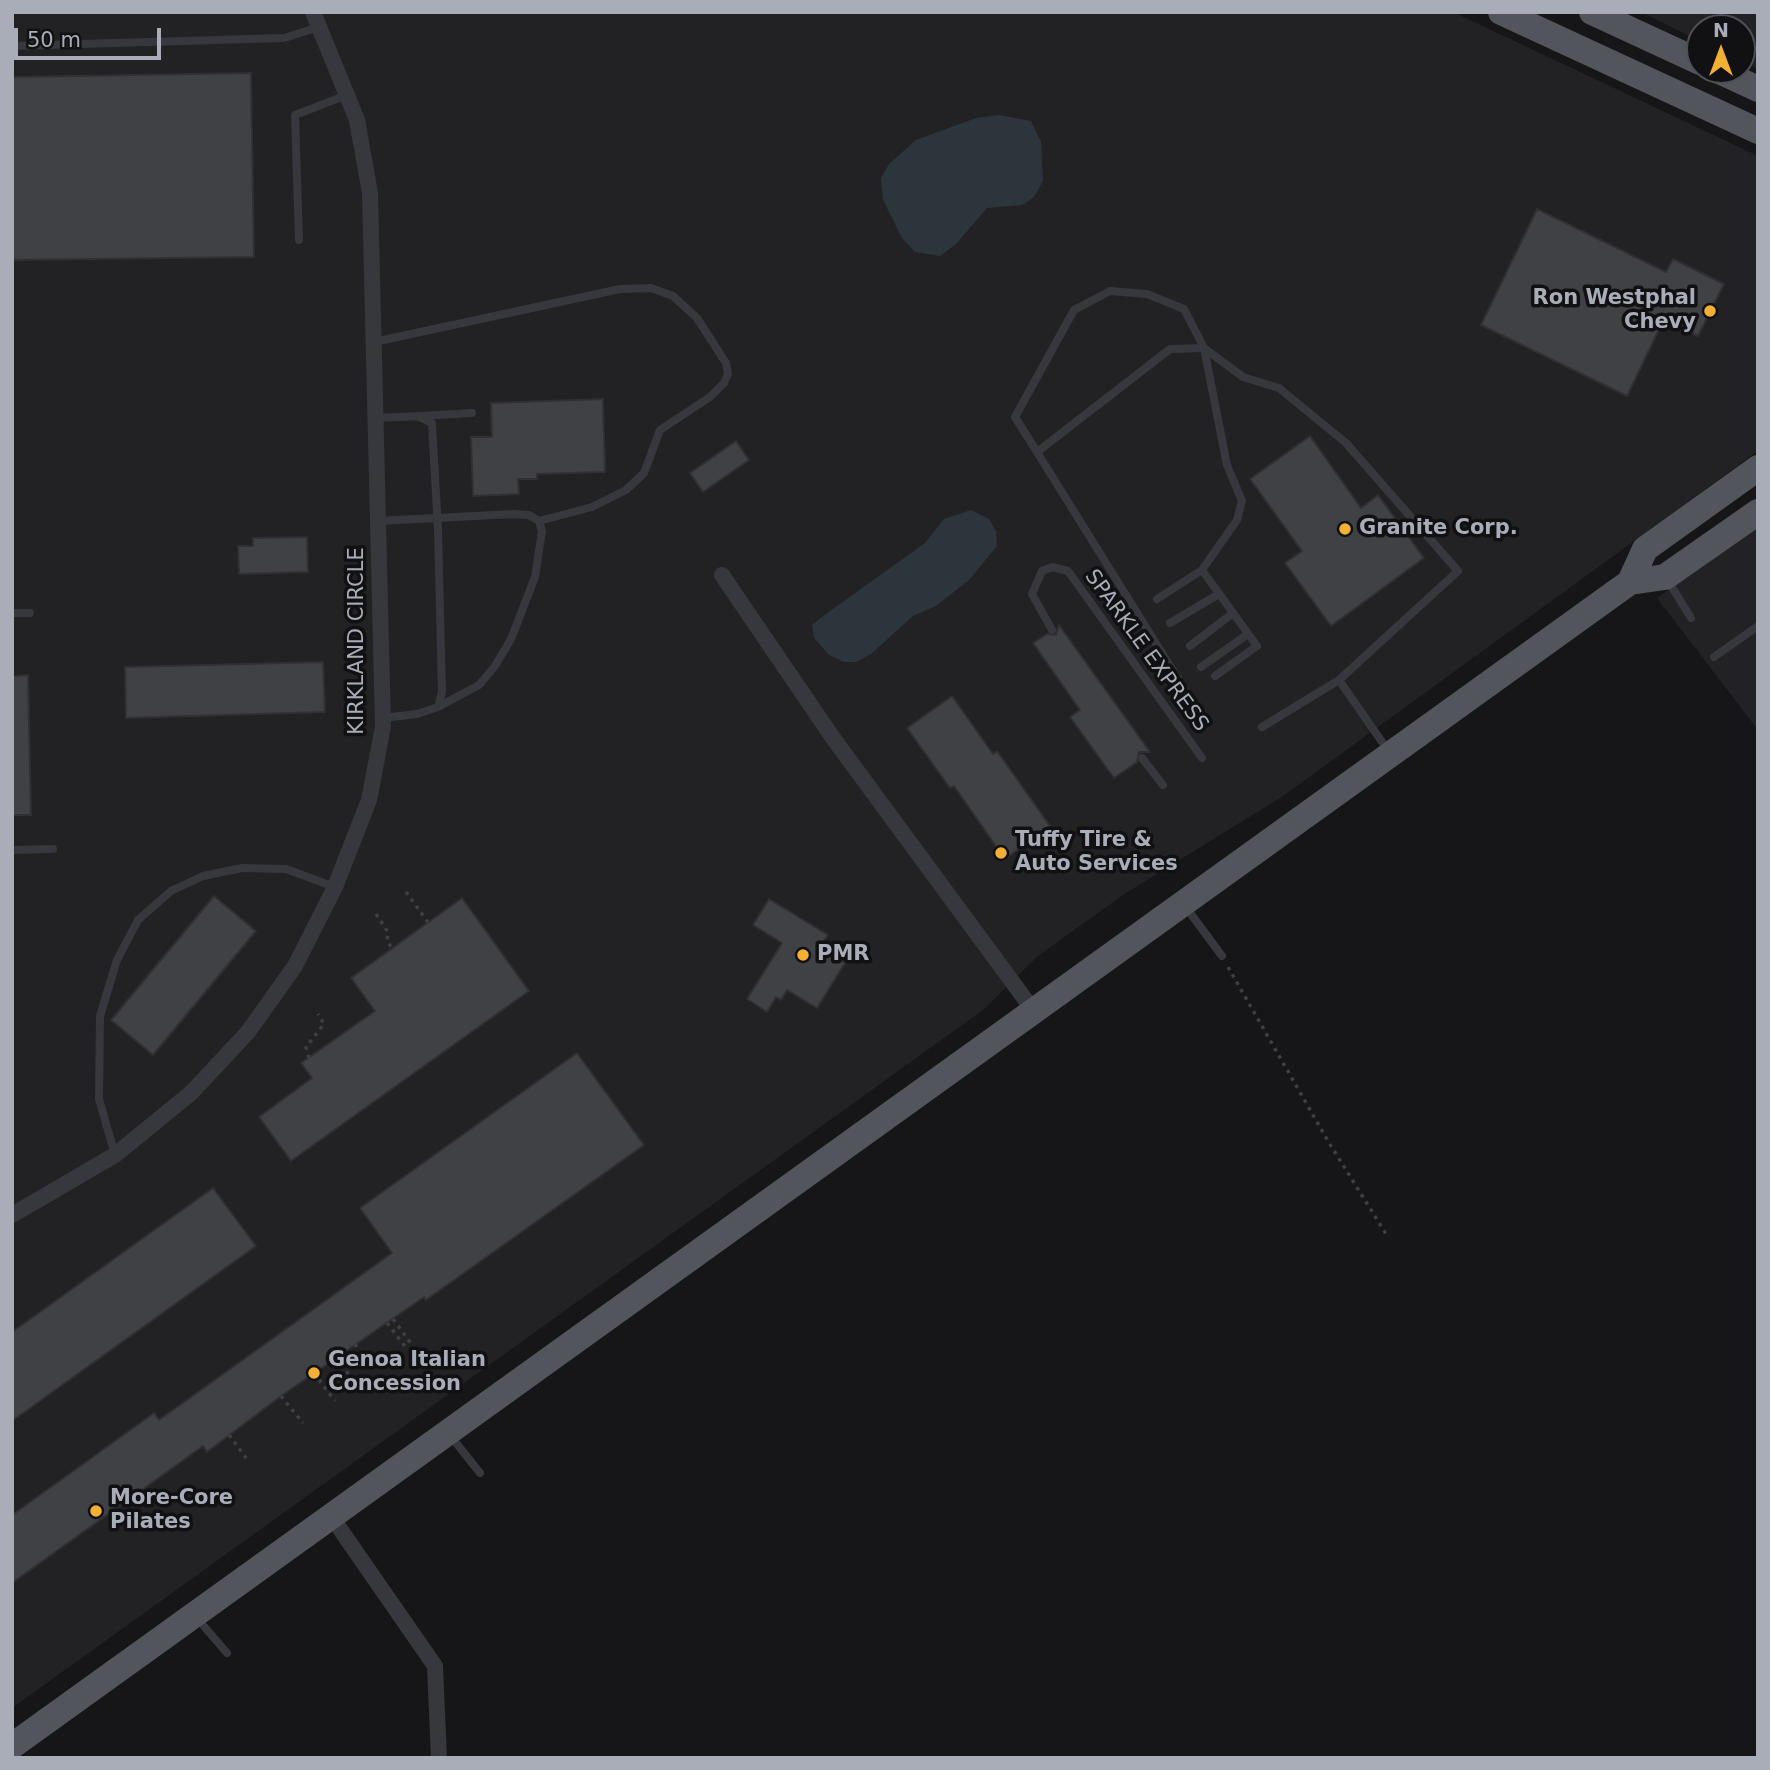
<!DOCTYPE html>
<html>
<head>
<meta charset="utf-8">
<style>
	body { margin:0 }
	#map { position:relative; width:1770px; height:1770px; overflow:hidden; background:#161618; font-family:"DejaVu Sans",sans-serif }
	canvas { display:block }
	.frame { position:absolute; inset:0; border:14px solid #a8adb8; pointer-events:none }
	.north { position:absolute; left:1686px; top:14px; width:70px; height:70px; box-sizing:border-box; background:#111113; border:2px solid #4d4f55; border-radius:50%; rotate:0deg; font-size:19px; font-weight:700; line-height:28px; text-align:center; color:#a8adb8 }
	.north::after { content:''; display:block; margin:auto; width:24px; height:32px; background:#f2b134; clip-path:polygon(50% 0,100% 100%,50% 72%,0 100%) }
	.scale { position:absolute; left:14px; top:28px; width:147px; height:32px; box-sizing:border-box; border:4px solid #a8adb8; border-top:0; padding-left:9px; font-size:21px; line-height:24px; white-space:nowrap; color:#a8adb8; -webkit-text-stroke:5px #111113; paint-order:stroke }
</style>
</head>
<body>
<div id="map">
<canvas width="1770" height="1770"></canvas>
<div class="frame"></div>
<div class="north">N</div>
<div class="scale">50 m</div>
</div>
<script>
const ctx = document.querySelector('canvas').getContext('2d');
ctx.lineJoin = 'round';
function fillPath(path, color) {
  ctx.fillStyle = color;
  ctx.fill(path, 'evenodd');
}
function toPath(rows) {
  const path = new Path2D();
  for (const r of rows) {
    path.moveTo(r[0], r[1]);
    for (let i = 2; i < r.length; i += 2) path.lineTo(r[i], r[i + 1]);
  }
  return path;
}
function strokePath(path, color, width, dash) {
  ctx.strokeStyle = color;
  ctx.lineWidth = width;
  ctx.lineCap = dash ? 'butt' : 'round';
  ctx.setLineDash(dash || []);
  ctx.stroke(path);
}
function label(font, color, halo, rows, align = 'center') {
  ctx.font = font + ' "DejaVu Sans",sans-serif';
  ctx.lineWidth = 7;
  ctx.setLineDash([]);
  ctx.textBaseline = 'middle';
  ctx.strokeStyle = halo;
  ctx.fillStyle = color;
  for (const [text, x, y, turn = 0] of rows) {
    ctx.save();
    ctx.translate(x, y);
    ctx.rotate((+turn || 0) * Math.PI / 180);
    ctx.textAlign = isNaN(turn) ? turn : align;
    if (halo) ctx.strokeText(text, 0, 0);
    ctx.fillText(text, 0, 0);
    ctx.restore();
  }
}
fillPath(toPath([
	[12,12,1453,12,1758,156,1758,451,1283,796,1123,895,1038,956,983,1010,12,1708],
	[1641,12,1758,12,1758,69,1742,61,1742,28,1700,28,1700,41],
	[1758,526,1758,730,1657,598]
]), '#222225');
fillPath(toPath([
	[999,115,1031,121,1041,142,1043,181,1034,197,1022,205,987,208,956,244,940,256,915,252,902,238,883,200,881,178,889,164,916,140,976,118],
	[971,510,989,519,996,531,997,546,969,580,936,606,913,616,871,654,856,662,844,662,829,655,814,638,812,625,826,614,925,543,944,519]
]), '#2c353c');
const building = toPath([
	[251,73,254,257,12,260,12,77,251,73],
	[1537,209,1666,272,1673,259,1724,284,1698,336,1664,319,1627,396,1481,325,1537,209],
	[603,399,605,472,537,474,537,479,518,479,519,494,473,496,471,437,492,437,491,403,603,399],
	[1310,436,1361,508,1378,495,1424,558,1331,626,1285,563,1302,551,1250,479,1310,436],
	[736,441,749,460,703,492,690,473,736,441],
	[307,537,308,572,239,574,238,546,253,546,253,538,307,537],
	[1059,625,1150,752,1139,752,1137,762,1114,778,1070,717,1080,710,1033,643,1047,634,1056,635,1059,625],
	[323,662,325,712,126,718,125,667,323,662],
	[28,675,31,815,12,815,12,676,28,675],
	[952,696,993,754,997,751,1050,826,1005,859,954,786,950,788,907,728,952,696],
	[214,896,256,931,153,1055,111,1020,214,896],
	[462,898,529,991,291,1161,259,1117,312,1078,301,1063,375,1011,351,978,462,898],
	[769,899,828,935,820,947,845,963,817,1008,787,990,781,1000,776,997,767,1012,747,999,782,943,753,925,769,899],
	[577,1053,644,1145,426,1300,424,1297,281,1396,207,1452,203,1446,12,1583,12,1515,154,1413,159,1420,392,1253,360,1208,577,1053],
	[213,1188,256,1246,12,1421,12,1332,213,1188]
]);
fillPath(building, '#404145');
strokePath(building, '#303034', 2);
strokePath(toPath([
	[406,892,428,922],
	[376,914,388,932,387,941,392,948],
	[1228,967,1328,1141,1386,1234],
	[309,1058,306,1047,324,1024,318,1014],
	[393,1319,412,1345],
	[387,1323,407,1349],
	[355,1344,374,1372],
	[337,1357,356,1385],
	[314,1373,335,1401],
	[281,1396,303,1423],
	[229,1435,249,1462]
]), '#3d3f44', 3.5, [3.5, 5]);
strokePath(toPath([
	[12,46,284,38,319,27],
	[299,240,295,115,347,95],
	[374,342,620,289,651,288,673,296,697,318,726,363,728,374,724,383,710,397,660,430,644,473,626,490,592,507,539,521],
	[420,416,472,413],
	[376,418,417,416,432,423,438,530,442,692,438,707,417,714,383,718],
	[1037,452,1190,698],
	[378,521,513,514,529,515,539,521,542,531,535,577,511,639,495,666,479,685,438,707],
	[1202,570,1257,646,1215,676],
	[1667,579,1691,618],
	[1157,599,1202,570,1237,520,1242,501,1227,465,1204,348,1184,309,1147,294,1110,291,1074,310,1015,417,1037,452,1170,349,1204,348,1243,377,1279,388,1346,443,1458,571,1339,680],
	[12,613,30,613],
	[1170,623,1219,594],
	[1052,630,1032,594,1042,571,1052,567,1068,571,1202,758],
	[1190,646,1233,613],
	[1714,657,1758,626],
	[1201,667,1248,634],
	[1262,727,1339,680,1389,752],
	[1142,758,1163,785],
	[12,850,53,849],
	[1185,906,1222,956],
	[115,1155,99,1099,100,1016,117,960,138,920,171,891,203,876,242,868,286,869,335,887],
	[449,1434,480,1473],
	[196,1617,227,1653]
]), '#37383d', 8);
strokePath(toPath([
	[722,575,833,738,1033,1010],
	[12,1215,115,1155,191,1093,248,1032,295,966,335,887,369,800,383,727,370,193,357,120,313,12],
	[331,1516,435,1666,439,1758]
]), '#37383d', 16);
strokePath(toPath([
	[1501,12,1758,131],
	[1592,12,1700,62],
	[1717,70,1758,89],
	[1630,582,1645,549,1758,468],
	[12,1746,1630,582,1665,577,1758,512]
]), '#53555c', 26);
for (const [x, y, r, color] of [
	[1710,311,7,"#f2b134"],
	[1345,529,7,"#f2b134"],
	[1001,853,7,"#f2b134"],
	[803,955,7,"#f2b134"],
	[314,1373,7,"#f2b134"],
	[96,1511,7,"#f2b134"]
]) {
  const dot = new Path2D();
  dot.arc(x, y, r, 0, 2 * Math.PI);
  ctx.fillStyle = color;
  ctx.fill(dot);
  strokePath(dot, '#111113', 2.5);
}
label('bold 21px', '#a8adb8', '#111113', [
	["Ron Westphal",1696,299,"right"],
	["Chevy",1696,323,"right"],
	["Granite Corp.",1359,529],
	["Tuffy Tire &",1015,841],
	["Auto Services",1015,865],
	["PMR",817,955],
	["Genoa Italian",328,1361],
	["Concession",328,1385],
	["More-Core",110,1499],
	["Pilates",110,1523]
], 'left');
label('21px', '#a8adb8', '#111113', [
	["KIRKLAND CIRCLE",358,641,-90],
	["SPARKLE EXPRESS",1146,651,54]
]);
</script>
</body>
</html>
